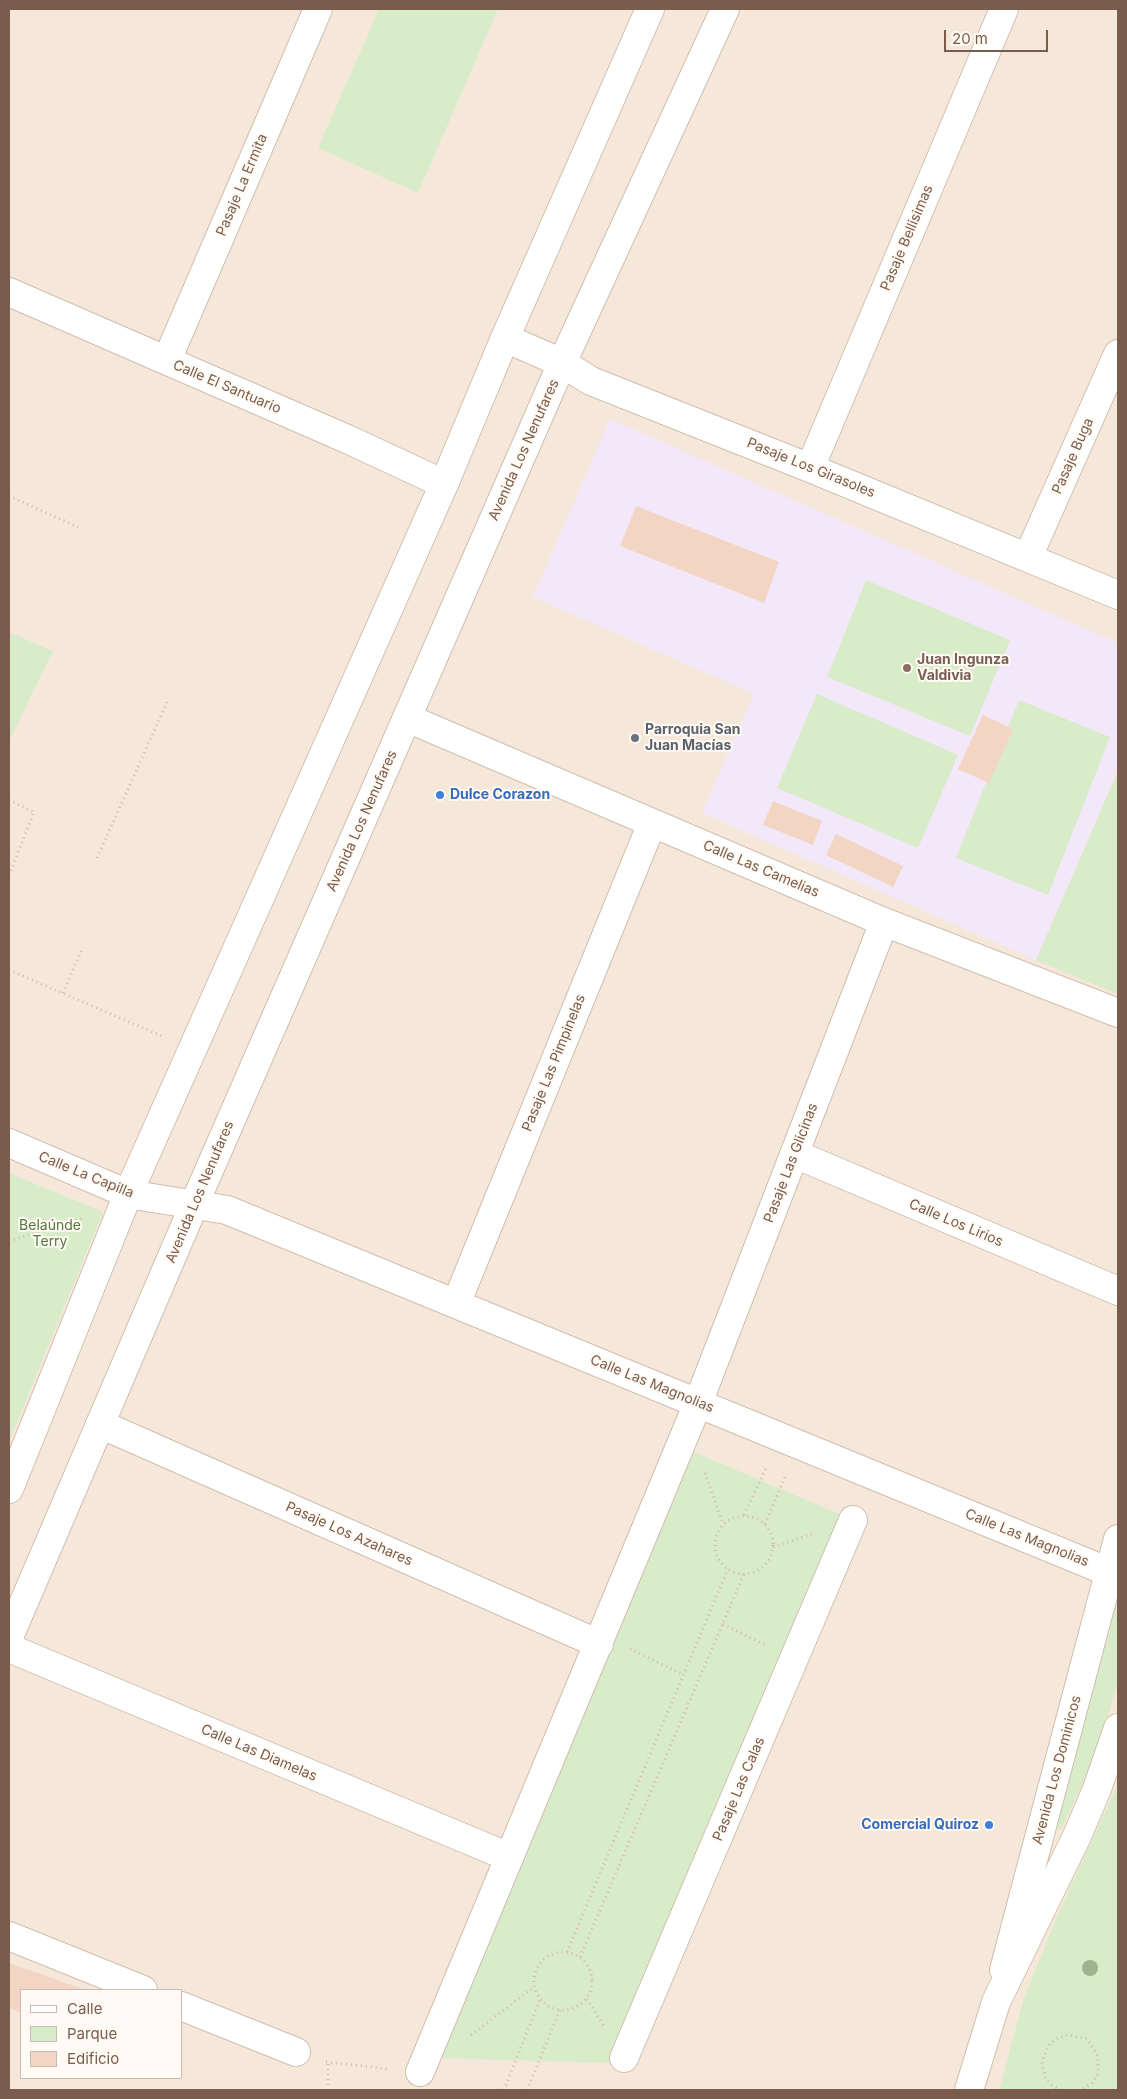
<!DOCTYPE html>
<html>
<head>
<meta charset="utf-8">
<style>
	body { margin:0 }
	#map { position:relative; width:1127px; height:2099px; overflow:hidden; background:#fdf6ec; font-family:Inter,sans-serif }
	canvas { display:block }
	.frame { position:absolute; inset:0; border:10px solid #7a5c4d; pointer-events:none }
	.legend { position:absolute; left:20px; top:1989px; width:162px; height:90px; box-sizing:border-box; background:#fffaf3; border:1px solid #cabbb1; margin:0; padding:6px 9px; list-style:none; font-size:15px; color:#7a5c4d }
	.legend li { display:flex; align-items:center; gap:10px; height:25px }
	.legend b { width:25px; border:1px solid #cabbb1 }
	.scale { position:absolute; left:944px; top:30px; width:104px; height:22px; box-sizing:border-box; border:2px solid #7a5c4d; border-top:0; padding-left:6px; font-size:15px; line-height:18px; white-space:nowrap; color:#7a5c4d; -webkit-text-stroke:4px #fffaf3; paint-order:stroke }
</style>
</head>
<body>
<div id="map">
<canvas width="1127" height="2099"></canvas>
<div class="frame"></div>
<ul class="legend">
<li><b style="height:6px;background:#fff"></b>Calle</li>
<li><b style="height:14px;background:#d8ecc9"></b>Parque</li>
<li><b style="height:14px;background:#f3d5c3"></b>Edificio</li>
</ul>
<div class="scale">20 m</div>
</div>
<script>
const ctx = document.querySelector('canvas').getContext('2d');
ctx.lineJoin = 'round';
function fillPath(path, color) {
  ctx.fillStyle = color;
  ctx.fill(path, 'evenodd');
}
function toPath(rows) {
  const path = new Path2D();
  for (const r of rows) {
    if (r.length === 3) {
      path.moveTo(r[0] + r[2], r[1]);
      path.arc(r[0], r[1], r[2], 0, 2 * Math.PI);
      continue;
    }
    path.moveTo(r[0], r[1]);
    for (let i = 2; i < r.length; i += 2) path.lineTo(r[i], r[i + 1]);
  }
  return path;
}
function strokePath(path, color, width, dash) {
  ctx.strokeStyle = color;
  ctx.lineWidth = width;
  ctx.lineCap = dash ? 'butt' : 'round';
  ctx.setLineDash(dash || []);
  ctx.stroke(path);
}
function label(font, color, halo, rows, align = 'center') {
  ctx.font = font + ' Inter,sans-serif';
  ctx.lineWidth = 4;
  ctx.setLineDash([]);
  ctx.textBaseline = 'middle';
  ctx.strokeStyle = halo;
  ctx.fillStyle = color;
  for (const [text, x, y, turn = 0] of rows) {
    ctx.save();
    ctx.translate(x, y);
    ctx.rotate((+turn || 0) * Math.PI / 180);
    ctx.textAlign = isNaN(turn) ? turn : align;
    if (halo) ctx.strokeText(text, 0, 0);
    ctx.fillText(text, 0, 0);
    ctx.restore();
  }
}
fillPath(toPath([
	[9,9,1118,9,1118,2090,9,2090],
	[21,1990,181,1990,181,2078,21,2078]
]), '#f5e8da');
fillPath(toPath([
	[610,419,1118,643,1118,770,1036,960,702,813,754,694,533,597]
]), '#f3e8fa');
fillPath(toPath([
	[379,9,498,9,418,193,318,148],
	[866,580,1010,640,970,736,827,677],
	[9,632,53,651,9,741],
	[817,694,958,755,918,848,777,788],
	[1019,700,1110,737,1048,895,956,858],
	[1118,771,1118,994,1036,960],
	[9,1173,103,1212,9,1442],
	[694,1452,844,1516,612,2063,437,2058],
	[1118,1594,1118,1680,1106,1724,1084,1780,1061,1830,1054,1825],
	[1118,1784,1118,2090,999,2090,1024,1998,1059,1912]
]), '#d8ecc9');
fillPath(toPath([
	[636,506,779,562,764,603,620,546],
	[983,715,1013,729,989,783,958,769],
	[773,801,822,821,813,845,763,825],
	[836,834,903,866,893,887,826,855],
	[9,1963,86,1990,21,1990,21,2013,9,2008]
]), '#f3d5c3');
const pedestrian = toPath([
	[624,2058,853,1520],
	[420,2072,698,1403]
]);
const minor = toPath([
	[9,292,347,439,444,484],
	[505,338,562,363,591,381,810,468,1118,595],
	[167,360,318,9],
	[810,468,1004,9],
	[1028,557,1118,354],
	[407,718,884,922,1118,1013],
	[9,1143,128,1194,227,1210,1109,1572],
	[795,1154,1118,1291],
	[456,1304,652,823],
	[698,1403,884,922],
	[100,1424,599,1644],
	[9,1648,509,1857],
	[9,1936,143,1990],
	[181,2006,296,2052]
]);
const tertiary = toPath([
	[9,1489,128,1194,444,484,505,338,650,9],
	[9,1637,200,1191,562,363,725,9],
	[1004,1970,1118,1539]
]);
const secondary = toPath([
	[969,2090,996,2002,1077,1836,1097,1789,1118,1728]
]);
strokePath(pedestrian, '#d1beb0', 30);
strokePath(minor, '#d1beb0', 30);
strokePath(tertiary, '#d1beb0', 30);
strokePath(secondary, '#d6c0b0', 30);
strokePath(toPath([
	[9,496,82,529],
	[9,800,34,812,9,875],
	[97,858,168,700],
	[9,970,164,1037],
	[63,993,83,947],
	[9,1241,84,1218],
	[705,1473,723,1524],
	[744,1515,767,1466],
	[744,1545,29],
	[765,1524,786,1474],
	[773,1547,812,1534],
	[723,1624,765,1645],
	[630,1649,682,1674],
	[563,1981,29],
	[567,1952,728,1569],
	[580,1957,744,1574],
	[587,1999,604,2026],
	[471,2035,534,1987],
	[326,2062,389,2069],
	[328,2090,328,2063],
	[504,2090,540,1999],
	[527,2090,560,2010],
	[1061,2090,1050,2084,1045,2077,1042,2061,1050,2043,1058,2038,1068,2035,1087,2039,1098,2056,1098,2074,1092,2083,1082,2090]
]), '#d9b8a5', 3, [1, 4]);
strokePath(pedestrian, '#fff', 28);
strokePath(minor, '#fff', 28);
strokePath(tertiary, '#fff', 28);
strokePath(secondary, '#fff', 28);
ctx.fillStyle = '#a0b28e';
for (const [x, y] of [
	[1090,1968]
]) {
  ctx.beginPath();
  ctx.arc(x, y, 8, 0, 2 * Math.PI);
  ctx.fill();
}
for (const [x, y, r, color] of [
	[907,668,5,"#8d6e63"],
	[635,738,5,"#6b7280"],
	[440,795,5,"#3f7fe0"],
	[989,1825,5,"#3f7fe0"]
]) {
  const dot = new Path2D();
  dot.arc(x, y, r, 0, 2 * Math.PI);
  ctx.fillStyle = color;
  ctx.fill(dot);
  strokePath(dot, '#fffaf3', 2);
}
label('14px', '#7a5c4d', '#fffaf3', [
	["Pasaje La Ermita",242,185,-67],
	["Pasaje Bellisimas",907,238,-67],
	["Calle El Santuario",227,387,23],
	["Avenida Los Nenufares",524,450,-66],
	["Pasaje Buga",1073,456,-66],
	["Pasaje Los Girasoles",811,468,22],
	["Avenida Los Nenufares",362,821,-66],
	["Calle Las Camelias",761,869,23],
	["Pasaje Las Pimpinelas",554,1063,-68],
	["Pasaje Las Glicinas",791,1163,-69],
	["Calle La Capilla",86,1175,22],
	["Avenida Los Nenufares",200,1192,-67],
	["Calle Los Lirios",956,1223,23],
	["Calle Las Magnolias",652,1384,22],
	["Pasaje Los Azahares",349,1534,24],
	["Calle Las Magnolias",1027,1538,22],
	["Calle Las Diamelas",259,1753,23],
	["Avenida Los Dominicos",1057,1770,-75],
	["Pasaje Las Calas",739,1789,-67]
]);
label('bold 14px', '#785e54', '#fffaf3', [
	["Juan Ingunza",917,660],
	["Valdivia",917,676]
], 'left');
label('bold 14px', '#5b616d', '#fffaf3', [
	["Parroquia San",645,730],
	["Juan Macías",645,746]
], 'left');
label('bold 14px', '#366cbe', '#fffaf3', [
	["Dulce Corazon",450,795],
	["Comercial Quiroz",979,1825,"right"]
], 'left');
label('14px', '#537a41', '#fffaf3', [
	["Belaúnde",50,1226],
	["Terry",50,1242]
]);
</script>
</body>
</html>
